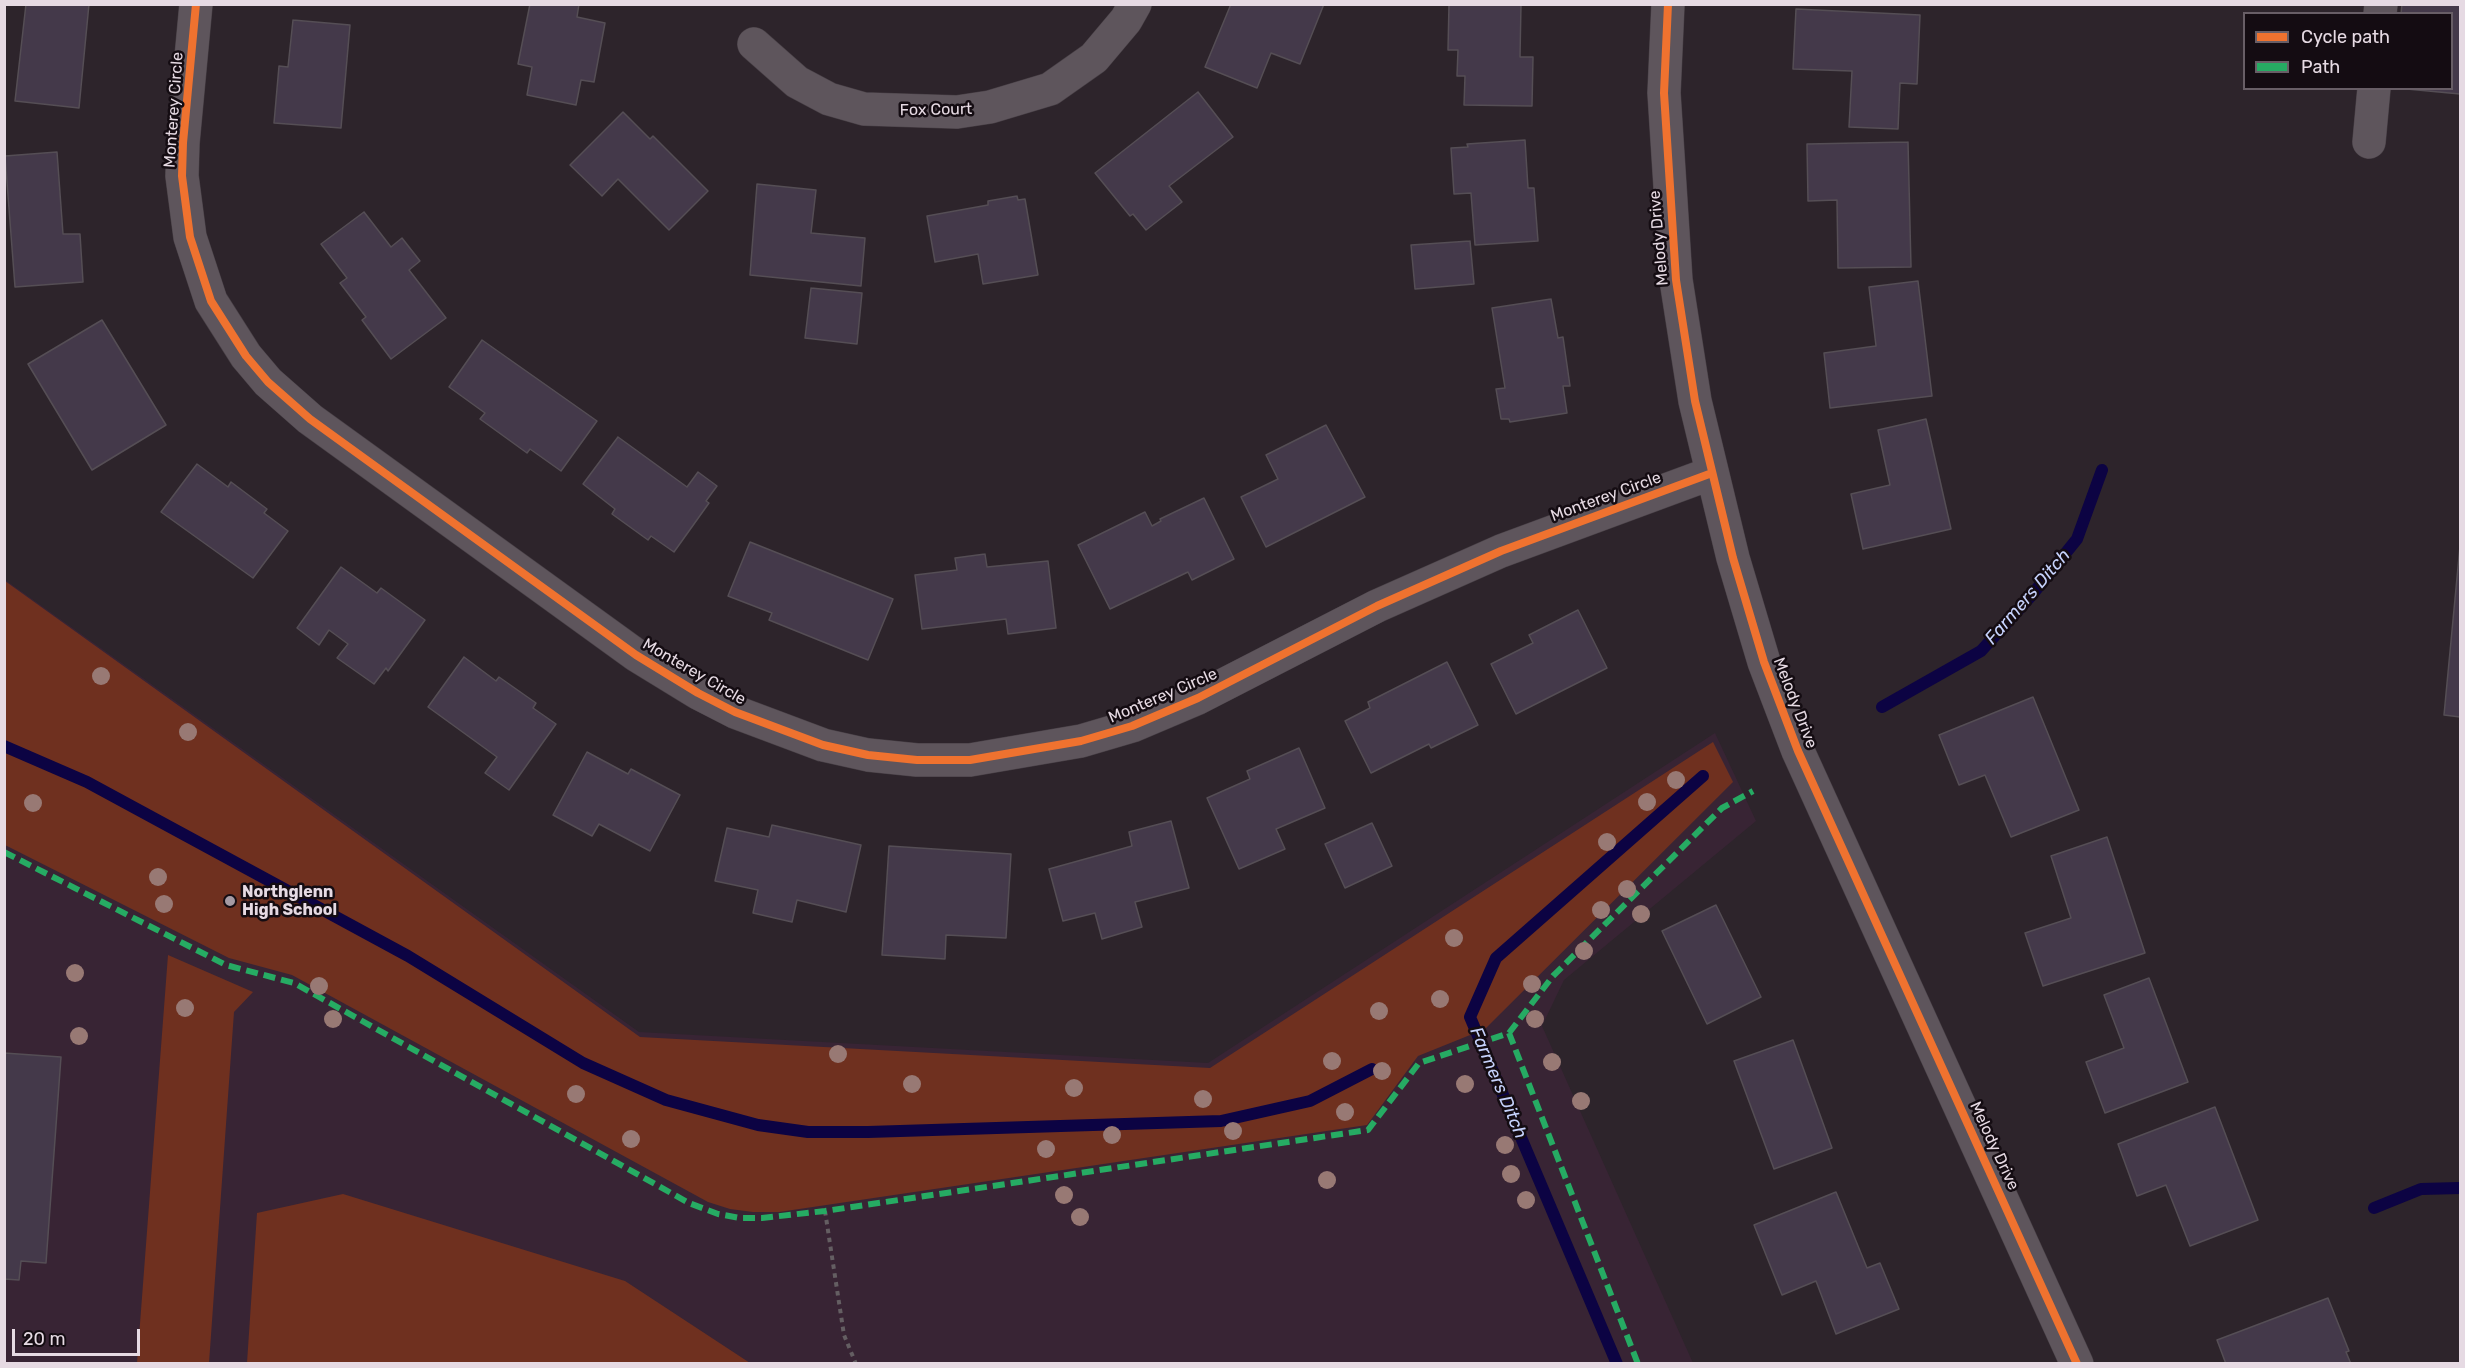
<!DOCTYPE html>
<html>
<head>
<meta charset="utf-8">
<style>
	body { margin:0 }
	#map { position:relative; width:2465px; height:1368px; overflow:hidden; background:#2d242b; font-family:Rubik,sans-serif }
	canvas { display:block }
	.frame { position:absolute; inset:0; border:6px solid #e6dae3; pointer-events:none }
	.legend { position:absolute; left:2243px; top:12px; width:210px; height:78px; box-sizing:border-box; background:#140c12; border:2px solid #685e66; margin:0; padding:8px 10px; list-style:none; font-size:18px; color:#e6dae3 }
	.legend li { display:flex; align-items:center; gap:12px; height:30px }
	.legend b { width:30px; border:2px solid #685e66 }
	.scale { position:absolute; left:12px; top:1329px; width:128px; height:27px; box-sizing:border-box; border:3px solid #e6dae3; border-top:0; padding-left:8px; font-size:18px; line-height:21px; white-space:nowrap; color:#e6dae3; -webkit-text-stroke:4px #140c12; paint-order:stroke }
</style>
</head>
<body>
<div id="map">
<canvas width="2465" height="1368"></canvas>
<div class="frame"></div>
<ul class="legend">
<li><b style="height:8px;background:#ef722f"></b>Cycle path</li>
<li><b style="height:8px;background:#26ab63"></b>Path</li>
</ul>
<div class="scale">20 m</div>
</div>
<script>
const ctx = document.querySelector('canvas').getContext('2d');
ctx.lineJoin = 'round';
function fillPath(path, color) {
  ctx.fillStyle = color;
  ctx.fill(path, 'evenodd');
}
function toPath(rows) {
  const path = new Path2D();
  for (const r of rows) {
    path.moveTo(r[0], r[1]);
    for (let i = 2; i < r.length; i += 2) path.lineTo(r[i], r[i + 1]);
  }
  return path;
}
function strokePath(path, color, width, dash) {
  ctx.strokeStyle = color;
  ctx.lineWidth = width;
  ctx.lineCap = dash ? 'butt' : 'round';
  ctx.setLineDash(dash || []);
  ctx.stroke(path);
}
function label(font, color, halo, rows, align = 'center') {
  ctx.font = font + ' Rubik,sans-serif';
  ctx.lineWidth = 5;
  ctx.setLineDash([]);
  ctx.textBaseline = 'middle';
  ctx.strokeStyle = halo;
  ctx.fillStyle = color;
  for (const [text, x, y, turn = 0] of rows) {
    ctx.save();
    ctx.translate(x, y);
    ctx.rotate((+turn || 0) * Math.PI / 180);
    ctx.textAlign = isNaN(turn) ? turn : align;
    if (halo) ctx.strokeText(text, 0, 0);
    ctx.fillText(text, 0, 0);
    ctx.restore();
  }
}
fillPath(toPath([
	[4,579,639,1032,1208,1063,1715,733,1756,821,1564,980,1542,1026,1693,1363,5,1363]
]), '#382434');
fillPath(toPath([
	[5,581,640,1037,1210,1068,1713,742,1733,782,1485,1029,1418,1056,1367,1125,779,1212,753,1212,730,1209,708,1202,292,975,229,958,5,845],
	[168,955,253,992,234,1012,209,1363,137,1363],
	[343,1194,625,1281,750,1363,247,1363,257,1213]
]), '#6f301f');
strokePath(toPath([
	[1882,707,1981,651,2031,596,2077,539,2102,470],
	[4,746,87,782,408,956,583,1063,666,1100,758,1125,808,1132,868,1132,1221,1121,1310,1101,1372,1069],
	[2374,1208,2421,1189,2460,1188],
	[1617,1364,1470,1017,1496,958,1703,776]
]), '#0c0343', 12);
const building = toPath([
	[26,4,89,4,79,108,15,101,26,4],
	[530,4,579,4,577,17,605,23,594,82,581,80,576,105,527,95,532,67,518,64,530,4],
	[1231,4,1324,4,1300,64,1271,53,1257,88,1205,67,1231,4],
	[1449,4,1521,4,1520,57,1533,57,1532,106,1464,105,1465,76,1457,76,1458,50,1448,50,1449,4],
	[2402,4,2460,4,2460,94,2396,88,2452,88,2452,14,2401,14,2402,4],
	[1796,9,1920,15,1917,84,1900,83,1898,129,1849,127,1852,71,1793,69,1796,9],
	[293,20,350,25,341,128,274,123,279,66,288,67,293,20],
	[1198,92,1233,137,1169,186,1182,202,1146,230,1133,214,1130,216,1095,173,1198,92],
	[623,112,650,139,653,136,708,191,669,230,618,179,602,196,570,165,623,112],
	[1525,140,1528,188,1534,188,1538,241,1475,245,1471,193,1454,194,1451,148,1468,147,1467,144,1525,140],
	[1908,142,1911,267,1838,268,1837,200,1808,201,1807,144,1908,142],
	[57,152,63,234,80,234,83,282,15,287,5,156,57,152],
	[757,184,816,190,811,233,865,238,861,286,750,275,757,184],
	[1017,196,1018,200,1025,199,1038,275,983,284,978,254,935,262,927,216,988,205,988,201,1017,196],
	[364,212,391,247,402,238,420,261,409,270,446,318,391,359,362,320,366,317,340,283,347,278,321,244,364,212],
	[1470,241,1474,284,1415,289,1411,245,1470,241],
	[1918,281,1932,396,1830,408,1824,353,1876,346,1869,287,1918,281],
	[811,288,862,293,857,344,805,338,811,288],
	[1551,299,1558,338,1563,337,1570,386,1563,386,1567,413,1510,422,1509,419,1501,419,1496,389,1505,388,1492,308,1551,299],
	[102,320,166,425,92,470,28,364,102,320],
	[482,340,597,421,561,471,530,449,527,453,480,419,485,413,449,387,482,340],
	[1926,419,1951,529,1863,549,1851,494,1890,485,1878,430,1926,419],
	[1326,425,1365,497,1266,547,1241,497,1278,479,1266,455,1326,425],
	[618,437,687,487,698,472,717,486,706,501,709,503,674,552,651,536,648,540,612,514,615,509,583,484,618,437],
	[197,464,228,487,231,482,267,509,264,513,288,531,253,578,161,512,197,464],
	[1204,498,1234,559,1192,580,1188,572,1110,609,1078,545,1145,512,1152,526,1161,521,1160,519,1204,498],
	[750,542,893,599,868,660,769,620,772,613,728,596,750,542],
	[2460,546,2460,717,2444,715,2460,546],
	[985,554,987,567,1048,561,1056,628,1008,634,1006,619,922,629,915,575,957,570,955,558,985,554],
	[341,567,377,593,381,588,425,620,388,671,386,668,374,684,337,658,348,644,329,630,319,645,297,628,341,567],
	[1578,610,1607,668,1516,714,1491,664,1533,643,1529,635,1578,610],
	[464,657,496,681,499,677,536,703,533,708,556,724,509,790,485,773,497,757,428,707,464,657],
	[1447,662,1478,725,1431,748,1429,744,1371,773,1345,721,1370,708,1368,702,1447,662],
	[2033,697,2079,810,2011,837,1985,775,1959,785,1939,735,2033,697],
	[1299,748,1325,808,1276,829,1285,849,1239,869,1207,798,1250,779,1247,771,1299,748],
	[587,752,628,774,631,769,680,795,650,851,599,824,592,836,553,815,587,752],
	[1171,821,1189,888,1135,902,1142,927,1102,939,1095,913,1063,921,1049,869,1132,846,1129,832,1171,821],
	[1372,823,1392,866,1345,888,1325,844,1372,823],
	[772,825,861,845,846,912,797,900,792,922,753,913,758,890,715,881,727,828,769,837,772,825],
	[2107,837,2145,953,2043,986,2025,933,2071,918,2051,856,2107,837],
	[889,846,1011,854,1006,938,946,935,945,959,882,955,889,846],
	[1716,905,1761,997,1707,1024,1662,931,1716,905],
	[2149,978,2188,1082,2105,1113,2086,1062,2124,1048,2104,995,2149,978],
	[1793,1040,1832,1148,1774,1169,1734,1061,1793,1040],
	[4,1053,61,1057,46,1263,21,1261,19,1280,4,1279,4,1053],
	[2215,1107,2258,1220,2190,1246,2166,1185,2137,1196,2118,1144,2215,1107],
	[1836,1192,1867,1268,1880,1263,1899,1309,1836,1334,1816,1281,1782,1295,1754,1225,1836,1192],
	[2328,1298,2349,1351,2346,1352,2351,1364,2226,1364,2217,1340,2328,1298]
]);
fillPath(building, '#44394a');
strokePath(building, '#554e55', 1.5);
const minor = toPath([
	[196,4,183,143,182,176,190,237,211,301,246,356,268,382,310,419,636,655,698,693,735,712,823,745,868,755,917,760,970,760,1081,741,1132,726,1198,698,1377,606,1501,551,1712,473],
	[1668,4,1664,93,1676,280,1695,401,1733,558,1764,662,1798,751,2077,1364],
	[2380,14,2381,4],
	[754,44,797,82,829,99,864,109,957,112,990,107,1050,89,1094,58,1126,20,1135,4],
	[2369,142,2374,88]
]);
strokePath(minor, '#473f45', 34);
strokePath(toPath([
	[825,1211,844,1335,856,1364]
]), '#645e62', 4, [4.5, 4.5]);
strokePath(minor, '#5e555c', 33);
strokePath(toPath([
	[4,852,226,965,294,983,689,1203,718,1214,740,1218,762,1218,825,1211,1368,1130,1419,1063,1509,1033],
	[1509,1033,1638,1364],
	[1509,1033,1553,976,1722,808,1753,791]
]), '#26ab63', 6, [12, 6]);
strokePath(toPath([
	[196,4,183,143,182,176,190,237,211,301,246,356,268,382,310,419,636,655,698,693,735,712,823,745,868,755,917,760,970,760,1081,741,1132,726,1198,698,1377,606,1501,551,1712,473],
	[1668,4,1664,93,1676,280,1695,401,1733,558,1764,662,1798,751,2077,1364]
]), '#ef722f', 8);
ctx.fillStyle = '#987974';
for (const [x, y] of [
	[101,676],
	[188,732],
	[1676,780],
	[1647,802],
	[33,803],
	[1607,842],
	[158,877],
	[1627,889],
	[164,904],
	[1601,910],
	[1641,914],
	[1454,938],
	[1584,951],
	[75,973],
	[1532,984],
	[319,986],
	[1440,999],
	[185,1008],
	[1379,1011],
	[333,1019],
	[1535,1019],
	[79,1036],
	[838,1054],
	[1332,1061],
	[1552,1062],
	[1382,1071],
	[912,1084],
	[1465,1084],
	[1074,1088],
	[576,1094],
	[1203,1099],
	[1581,1101],
	[1345,1112],
	[1233,1131],
	[1112,1135],
	[631,1139],
	[1505,1145],
	[1046,1149],
	[1511,1174],
	[1327,1180],
	[1064,1195],
	[1526,1200],
	[1080,1217]
]) {
  ctx.beginPath();
  ctx.arc(x, y, 9, 0, 2 * Math.PI);
  ctx.fill();
}
for (const [x, y, r, color] of [
	[230,901,6,"#a59aa3"]
]) {
  const dot = new Path2D();
  dot.arc(x, y, r, 0, 2 * Math.PI);
  ctx.fillStyle = color;
  ctx.fill(dot);
  strokePath(dot, '#140c12', 2);
}
label('16px', '#e6dae3', '#140c12', [
	["Monterey Circle",174,110,-86],
	["Fox Court",936,110,-1],
	["Melody Drive",1659,238,-95],
	["Monterey Circle",1606,497,-20],
	["Monterey Circle",694,672,30],
	["Monterey Circle",1163,696,-23],
	["Melody Drive",1795,703,69],
	["Melody Drive",1994,1146,65]
]);
label('bold 16px', '#e6dae3', '#140c12', [
	["Northglenn",242,892],
	["High School",242,910]
], 'left');
label('italic 18px', '#c6d2fc', '#140c12', [
	["Farmers Ditch",2028,597,-49],
	["Farmers Ditch",1498,1083,67]
]);
</script>
</body>
</html>
